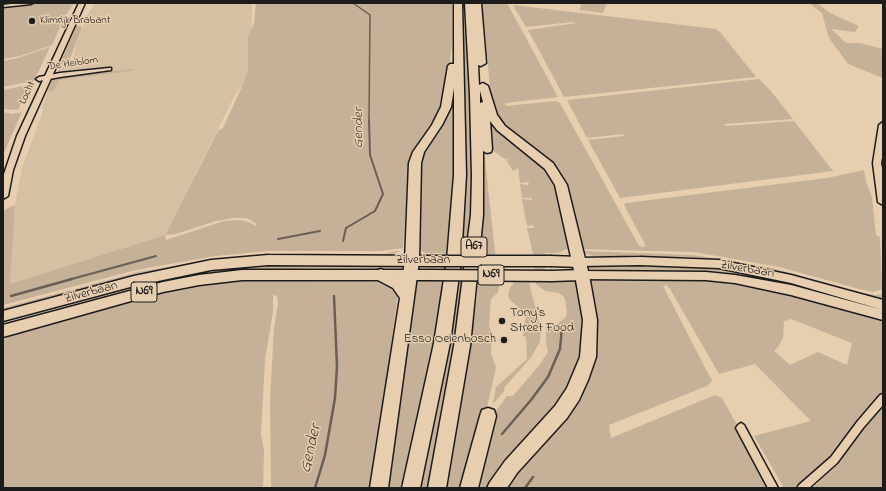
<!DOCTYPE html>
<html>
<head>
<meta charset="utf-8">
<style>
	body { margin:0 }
	#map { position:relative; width:886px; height:491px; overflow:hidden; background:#e6ceaf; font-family:"Indie Flower",sans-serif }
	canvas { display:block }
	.frame { position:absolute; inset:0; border:4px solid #1c1c1c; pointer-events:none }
</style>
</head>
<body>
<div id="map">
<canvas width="886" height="491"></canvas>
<div class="frame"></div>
</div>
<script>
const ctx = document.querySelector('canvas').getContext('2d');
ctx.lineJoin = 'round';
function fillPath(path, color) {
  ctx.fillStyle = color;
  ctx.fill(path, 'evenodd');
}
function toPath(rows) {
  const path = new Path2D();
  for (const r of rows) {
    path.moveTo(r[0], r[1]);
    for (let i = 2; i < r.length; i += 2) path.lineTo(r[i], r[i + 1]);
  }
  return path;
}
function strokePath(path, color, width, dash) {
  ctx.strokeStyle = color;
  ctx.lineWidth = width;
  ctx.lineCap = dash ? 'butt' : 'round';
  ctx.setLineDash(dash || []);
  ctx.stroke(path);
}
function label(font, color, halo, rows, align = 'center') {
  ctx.font = font + ' "Indie Flower",sans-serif';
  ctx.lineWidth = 3;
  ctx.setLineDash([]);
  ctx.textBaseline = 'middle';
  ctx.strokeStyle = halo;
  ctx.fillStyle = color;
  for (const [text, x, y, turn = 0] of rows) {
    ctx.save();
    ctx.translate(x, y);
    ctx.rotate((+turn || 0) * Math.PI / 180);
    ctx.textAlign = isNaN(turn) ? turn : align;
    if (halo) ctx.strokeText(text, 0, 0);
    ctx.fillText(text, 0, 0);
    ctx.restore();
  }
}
fillPath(toPath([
	[95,3,252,3,251,72,235,95,165,235,10,284,15,205,22,168,43,111,42,107,53,78,62,65,71,65,77,42,88,14]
]), '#d6c0a4');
fillPath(toPath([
	[43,3,74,3,64,18,52,45,20,56,3,59,3,7],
	[256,3,452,3,452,44,447,82,440,110,409,171,403,248,381,251,268,251,215,256,136,270,3,305,3,211,10,207,15,205,10,284,165,235,218,131,223,128,244,82,248,71,248,37,254,24],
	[234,218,247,218,257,224,255,226,251,223,241,220,224,221,166,240,165,235,176,234,216,221],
	[460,3,466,3,471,95,473,176,470,246,432,488,418,488,454,297],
	[480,3,507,3,558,97,505,103,506,106,555,101,560,103,639,246,644,247,646,246,624,205,626,203,827,178,864,170,866,182,872,197,876,235,880,237,882,289,873,292,863,290,779,267,694,252,578,249,568,192,504,128,492,109,485,33],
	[581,3,607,3,603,13,580,10],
	[809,3,817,3,830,13,859,26,855,32,831,29,846,43,860,43,883,49,883,78,848,64,829,38,822,13],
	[513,5,716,29,720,32,756,77,564,97,528,30,577,23,572,22,526,27],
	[76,26,81,26,82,28,71,56,67,65,59,66],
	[50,47,34,81,3,87,3,61,18,58],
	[133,69,130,71,59,80,54,90,47,92,53,78],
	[453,71,456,117,453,217,436,340,404,488,386,488,412,277,440,277,444,259,443,253,425,253,418,249,418,162,439,125],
	[759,79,770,90,793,119,724,124,726,126,794,121,833,171,620,198,588,140,624,136,623,134,587,138,567,100],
	[33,84,27,97,23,99,18,110,3,109,3,90],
	[486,110,540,162,556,185,569,248,558,253,545,253,545,277,576,279,583,317,583,329,579,361,565,392,493,488,472,488,493,415,507,396,513,396,540,364,548,352,546,343,546,332,565,318,567,313,565,299,563,296,559,293,545,291,536,284,533,254,527,228,535,228,533,225,527,226,522,199,532,200,532,198,522,198,520,184,528,185,529,182,520,183,518,168,513,171,506,160,509,158,505,159,489,148],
	[3,112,12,114,22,112,3,155],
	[482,133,499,288,498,292,491,299,489,326,492,334,491,353,496,368,479,441,465,488,446,488,463,393,477,298,483,215],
	[396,251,401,251,386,256,206,263,123,278,3,311,3,308,138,272,214,259,268,254,384,254],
	[581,251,694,255,772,268,863,293,876,295,883,294,883,298,870,297,746,266,692,257,593,256],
	[403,262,402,268,316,268,253,271,9,327,10,323,104,297,169,280,249,264],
	[586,266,724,268,745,271,853,299,853,304,784,285,588,272],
	[522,272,527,275,541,329,540,341,532,356,504,388,505,390,493,404,496,387,527,359,526,337,523,336,526,314,509,299,508,295,510,288],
	[251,277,310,281,381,282,388,283,398,293,372,488,271,488,270,400,274,328,278,303,277,296,273,295,273,311,265,360,261,434,264,451,263,488,3,488,3,341,12,334,183,286],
	[596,278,669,278,721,280,755,285,877,318,883,321,883,392,857,422,842,446,795,488,784,488,754,436,811,421,755,364,719,374,670,289,667,285,663,286,712,381,707,386,609,425,611,438,715,395,722,398,772,488,505,488,575,400,590,282],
	[791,319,852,343,847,365,818,352,790,365,774,351,778,347,783,338,784,321],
	[883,405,883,488,813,488,846,453,866,424]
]), '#c5b197');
strokePath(toPath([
	[353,3,370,15,369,121]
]), '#686054', 1.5);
strokePath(toPath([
	[278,239,320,231],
	[343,241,346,228,375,211,383,194,370,155,369,120],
	[68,280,156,256]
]), '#686054', 2);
strokePath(toPath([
	[11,296,72,279],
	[502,434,531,400,548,377,560,349,562,327],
	[315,488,325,455,335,398,337,366,334,296],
	[525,488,533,477]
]), '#686054', 2.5);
const street = toPath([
	[19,3,33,3,31,4,3,7,3,5,19,3],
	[109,68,111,68,111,70,60,77,39,81,36,79,39,77,60,73,109,68],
	[883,394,883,405,863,428,837,463,809,488,797,488,799,485,831,457,857,422,880,395,883,394],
	[741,423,744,425,778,488,768,488,736,428,738,425,741,423]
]);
const secondary = toPath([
	[79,3,85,3,25,136,13,170,8,196,3,199,3,177,17,136,79,3],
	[883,122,883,152,881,163,883,173,883,205,878,202,873,163,879,125,883,122],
	[640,257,719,260,791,275,883,300,883,310,791,283,719,268,640,265,579,266,575,265,574,262,575,259,579,258,640,257],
	[582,271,706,272,735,275,791,285,883,310,883,320,791,295,735,283,706,280,582,279,578,278,577,275,578,272,582,271]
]);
const primary = toPath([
	[268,255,432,256,436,258,438,261,436,264,432,266,268,265,211,270,134,286,3,321,3,311,134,276,211,260,268,255],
	[551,256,579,257,583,259,585,262,583,265,579,267,551,266,547,264,545,261,547,258,551,256],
	[242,270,430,270,434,272,436,275,434,278,430,280,242,280,199,285,163,292,3,337,3,325,163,282,199,275,242,270],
	[582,270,586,272,588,275,586,278,582,280,552,281,548,279,546,276,548,273,552,271,582,270]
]);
const highway = toPath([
	[454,3,462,3,466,175,461,260,450,343,420,488,402,488,434,343,447,260,454,175,454,88,451,107,442,125,424,152,421,163,419,261,388,488,370,488,400,298,393,288,376,279,374,275,376,271,381,269,402,280,405,261,409,163,413,152,432,125,441,107,448,66,450,64,454,64,454,3],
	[465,3,473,3,473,9,473,3,481,3,486,63,481,66,478,65,479,85,483,83,488,86,497,115,505,126,553,163,567,185,589,275,597,320,596,357,588,380,579,400,567,418,517,473,507,488,487,488,490,482,505,461,555,406,567,388,580,357,583,320,575,275,555,185,545,169,497,130,490,121,492,149,491,152,487,153,483,151,483,215,470,346,446,488,428,488,454,346,471,215,472,176,470,95,465,3],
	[480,91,483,102,480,103,480,91],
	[488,408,494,410,496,416,478,488,460,488,480,416,482,410,488,408]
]);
strokePath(street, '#1c1c1c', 3);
strokePath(secondary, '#1c1c1c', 3);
strokePath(primary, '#1c1c1c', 3);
strokePath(highway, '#1c1c1c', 3);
fillPath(street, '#e6ceaf');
fillPath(secondary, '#e6ceaf');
fillPath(primary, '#e6ceaf');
fillPath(highway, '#e6ceaf');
const primaryBridge = toPath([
	[432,261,551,261],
	[430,275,552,276]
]);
strokePath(primaryBridge, '#1c1c1c', 13, []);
strokePath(primaryBridge, '#e6ceaf', 10);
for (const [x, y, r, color] of [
	[32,21,4,"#1c1c1c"],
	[502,321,4,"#1c1c1c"],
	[504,340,4,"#1c1c1c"]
]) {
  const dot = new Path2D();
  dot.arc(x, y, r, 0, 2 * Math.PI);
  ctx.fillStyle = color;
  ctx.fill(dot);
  strokePath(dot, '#e6ceaf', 1.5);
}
label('11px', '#1c1c1c', '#e6ceaf', [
	["Klimrijk Brabant",40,21]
], 'left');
label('11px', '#1c1c1c', '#e6ceaf', [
	["De Heiblom",73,64,-8],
	["Locht",28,93,-66]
]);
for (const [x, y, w] of [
	[474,247,26],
	[491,275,26],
	[144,292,26]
]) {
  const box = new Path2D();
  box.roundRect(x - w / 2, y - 10, w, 20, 3);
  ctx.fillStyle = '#e6ceaf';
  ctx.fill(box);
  strokePath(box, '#1c1c1c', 1);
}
label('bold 12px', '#1c1c1c', null, [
	["A67",474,247],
	["N69",491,275],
	["N69",144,292]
]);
label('13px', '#1c1c1c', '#e6ceaf', [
	["Zilverbaan",423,261],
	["Zilverbaan",747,270,10],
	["Zilverbaan",91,293,-15]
]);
label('13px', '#1c1c1c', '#e6ceaf', [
	["Tony's",510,314],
	["Street Food",510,329],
	["Esso Oeienbosch",496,340,"right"]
], 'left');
label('italic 14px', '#423e38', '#e6ceaf', [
	["Gender",360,128,-90]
]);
label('italic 17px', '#423e38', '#e6ceaf', [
	["Gender",312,449,-77]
]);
</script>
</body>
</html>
